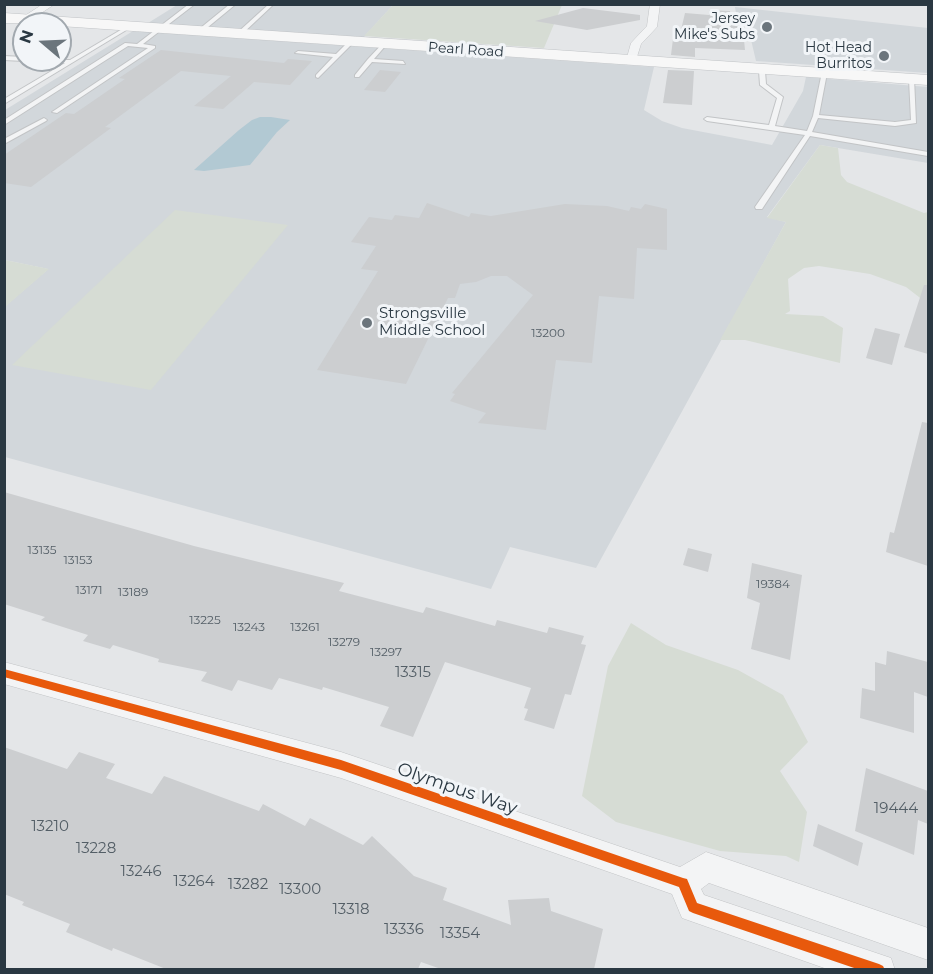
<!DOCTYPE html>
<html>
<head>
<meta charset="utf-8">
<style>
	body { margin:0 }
	#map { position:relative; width:933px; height:974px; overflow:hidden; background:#e4e6e8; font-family:Montserrat,sans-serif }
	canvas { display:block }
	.frame { position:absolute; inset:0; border:6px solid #2a3842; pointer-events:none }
	.north { position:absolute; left:12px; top:12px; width:60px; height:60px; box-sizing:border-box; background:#f2f5f8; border:2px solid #a2a9af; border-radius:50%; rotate:289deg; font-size:16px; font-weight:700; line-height:24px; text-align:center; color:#2a3842 }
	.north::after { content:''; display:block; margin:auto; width:21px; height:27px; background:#6b757c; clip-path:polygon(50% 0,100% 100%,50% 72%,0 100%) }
</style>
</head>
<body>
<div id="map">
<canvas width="933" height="974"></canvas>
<div class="frame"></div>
<div class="north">N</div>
</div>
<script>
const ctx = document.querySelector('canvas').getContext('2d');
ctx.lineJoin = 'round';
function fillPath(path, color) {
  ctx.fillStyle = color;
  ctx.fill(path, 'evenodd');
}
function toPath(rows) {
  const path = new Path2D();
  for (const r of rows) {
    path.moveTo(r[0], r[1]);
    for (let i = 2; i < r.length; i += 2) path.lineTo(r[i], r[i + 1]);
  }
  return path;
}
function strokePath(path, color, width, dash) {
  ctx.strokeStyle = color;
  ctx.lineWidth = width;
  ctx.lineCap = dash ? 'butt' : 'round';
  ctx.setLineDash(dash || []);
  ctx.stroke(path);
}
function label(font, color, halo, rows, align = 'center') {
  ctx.font = font + ' Montserrat,sans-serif';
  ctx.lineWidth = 6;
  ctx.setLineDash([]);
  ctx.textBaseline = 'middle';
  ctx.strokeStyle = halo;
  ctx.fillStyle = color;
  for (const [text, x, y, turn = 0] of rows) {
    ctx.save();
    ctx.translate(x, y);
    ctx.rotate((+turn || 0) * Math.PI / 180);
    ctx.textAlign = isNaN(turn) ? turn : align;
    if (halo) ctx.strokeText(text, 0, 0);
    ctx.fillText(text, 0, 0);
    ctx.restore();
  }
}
fillPath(toPath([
	[177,5,393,5,364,37,148,23],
	[735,7,928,28,928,73,756,61,748,27,738,26],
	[133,31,654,67,644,110,662,121,682,128,772,145,803,91,806,77,928,87,928,163,820,145,767,217,786,222,596,568,510,547,491,589,5,457,4,307,48,269,5,260,5,110]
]), '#d2d7db');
fillPath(toPath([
	[393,5,562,5,544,48,364,36],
	[820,145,838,148,841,175,847,182,924,213,928,212,928,304,906,287,870,274,819,266,804,268,788,279,790,311,785,314,823,316,843,328,840,363,745,340,720,340,786,222,767,218],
	[175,210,288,225,151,390,12,365],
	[5,260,49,269,5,307,4,260],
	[631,623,666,645,738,670,783,695,808,742,780,771,807,812,799,862,786,856,720,851,616,822,582,796,608,666]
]), '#d6dcd4');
fillPath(toPath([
	[260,117,271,117,290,120,277,132,250,165,204,171,194,170,239,130,252,120]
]), '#b2c9d3');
fillPath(toPath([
	[583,8,640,15,640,20,587,30,535,21],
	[709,10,730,11,731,19,742,20,745,50,695,48,695,57,671,55,674,31,680,34,685,13,709,15],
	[161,50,284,63,288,59,312,61,290,85,254,82,223,109,194,106,231,76,181,71,105,127,111,128,31,187,4,183,4,155,66,113,74,114,125,79,119,78],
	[380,70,401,72,385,92,364,90],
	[668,70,694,71,692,105,663,103],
	[427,203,469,217,471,213,491,216,565,204,607,206,629,211,631,207,641,209,645,204,667,209,667,250,637,248,634,299,599,296,592,363,556,360,546,430,478,423,486,413,450,401,455,394,452,393,533,295,507,276,491,276,476,282,460,284,455,298,448,298,406,384,317,370,378,271,361,269,376,246,351,242,369,217,392,220,395,215,419,218],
	[924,285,928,285,928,354,904,347],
	[875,328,900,334,892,365,866,358],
	[922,422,928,423,928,566,886,552,890,532,894,533],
	[4,492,194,546,344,583,339,591,423,613,426,607,495,626,497,620,547,633,549,627,584,636,581,644,586,645,571,695,565,694,554,729,524,720,528,709,524,708,531,688,445,662,413,737,380,726,389,707,323,687,322,690,279,678,272,690,238,680,232,691,201,681,207,672,158,662,159,659,113,645,110,649,83,641,88,635,41,620,45,617,4,604],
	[688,548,712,554,708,572,683,565],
	[752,563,802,575,790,660,751,649,760,603,747,598],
	[887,651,928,662,928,697,914,692,914,733,860,718,862,688,875,691,875,662,886,665],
	[4,747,67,769,79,752,115,764,106,778,152,794,164,776,259,811,263,804,305,826,310,818,363,845,372,836,414,876,447,888,443,900,511,925,508,900,549,898,551,911,603,929,594,969,441,969,421,962,418,969,166,969,113,948,112,951,66,932,70,924,22,905,24,902,4,894],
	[866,768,928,791,928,824,918,820,914,855,855,831],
	[818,824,863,843,858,866,813,846]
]), '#ccced0');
const service = toPath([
	[189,4,195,4,143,44,155,46,155,48,57,113,52,112,148,48,128,46,4,125,4,120,125,43,137,44,189,4],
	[230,4,236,4,202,32,198,32,198,30,230,4],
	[269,4,274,4,241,35,237,35,237,33,269,4],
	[129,25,133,26,4,104,4,99,65,63,36,62,33,60,70,60,129,25],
	[350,40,355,41,318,78,316,77,316,75,333,57,295,53,298,51,336,54,350,40],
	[384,42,387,44,374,59,403,61,405,64,372,62,359,77,355,77,355,75,368,59,384,42],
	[4,56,24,57,24,60,26,60,24,61,4,60,4,56],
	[762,69,765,71,766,84,783,97,775,126,807,131,813,116,822,72,827,73,819,115,895,122,911,120,909,79,914,78,916,123,895,126,818,118,812,132,928,152,928,156,810,136,762,209,756,209,755,207,805,135,707,121,704,119,707,117,769,125,777,98,760,85,759,71,762,69],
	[44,118,47,120,46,121,4,144,4,139,44,118]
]);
const minor = toPath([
	[43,4,55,4,29,21,23,21,23,17,43,4],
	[650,4,660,4,657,27,641,44,635,63,627,63,626,61,631,43,647,26,650,4],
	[4,662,341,752,680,867,706,852,928,928,928,960,709,883,701,889,704,895,891,958,895,970,830,970,682,918,672,894,341,778,4,684,4,662]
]);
const primary = toPath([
	[4,13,928,75,928,85,60,26,60,24,4,23,4,13]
]);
strokePath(service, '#c2c4c6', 2);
strokePath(minor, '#c2c4c6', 1);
strokePath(primary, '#c0c3c6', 1);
fillPath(service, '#f3f4f5');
fillPath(minor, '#f3f4f5');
fillPath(primary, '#f7f7f7');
fillPath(toPath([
	[4,669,341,760,683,878,687,879,697,903,879,964,883,966,885,970,860,970,693,913,689,911,679,887,341,770,4,677,4,669]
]), '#e8590c');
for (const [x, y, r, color] of [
	[767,27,6,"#6b757c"],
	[884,56,6,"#6b757c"],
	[367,323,6,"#6b757c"]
]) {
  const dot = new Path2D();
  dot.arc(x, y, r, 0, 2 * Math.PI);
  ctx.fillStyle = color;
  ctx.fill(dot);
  strokePath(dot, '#f2f5f8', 2);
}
label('12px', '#535e66', null, [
	["13200",548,333],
	["13135",42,550],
	["13153",78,560],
	["19384",773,584],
	["13171",89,590],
	["13189",133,592],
	["13225",205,620],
	["13243",249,627],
	["13261",305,627],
	["13279",344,642],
	["13297",386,652]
]);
label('14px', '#2a3842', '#f2f5f8', [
	["Jersey",755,19],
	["Mike's Subs",755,35],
	["Hot Head",872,48],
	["Burritos",872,64]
], 'right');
label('14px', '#2a3842', '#f2f5f8', [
	["Pearl Road",466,50,4]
]);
label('15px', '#2a3842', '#f2f5f8', [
	["Strongsville",379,314],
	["Middle School",379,331]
], 'left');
label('15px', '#535e66', null, [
	["13315",413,673],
	["19444",896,809],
	["13210",50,827],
	["13228",96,849],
	["13246",141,872],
	["13264",194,882],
	["13282",248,885],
	["13300",300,890],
	["13318",351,910],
	["13336",404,930],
	["13354",460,934]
]);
label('18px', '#2a3842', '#f2f5f8', [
	["Olympus Way",457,789,19]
]);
</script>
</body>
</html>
